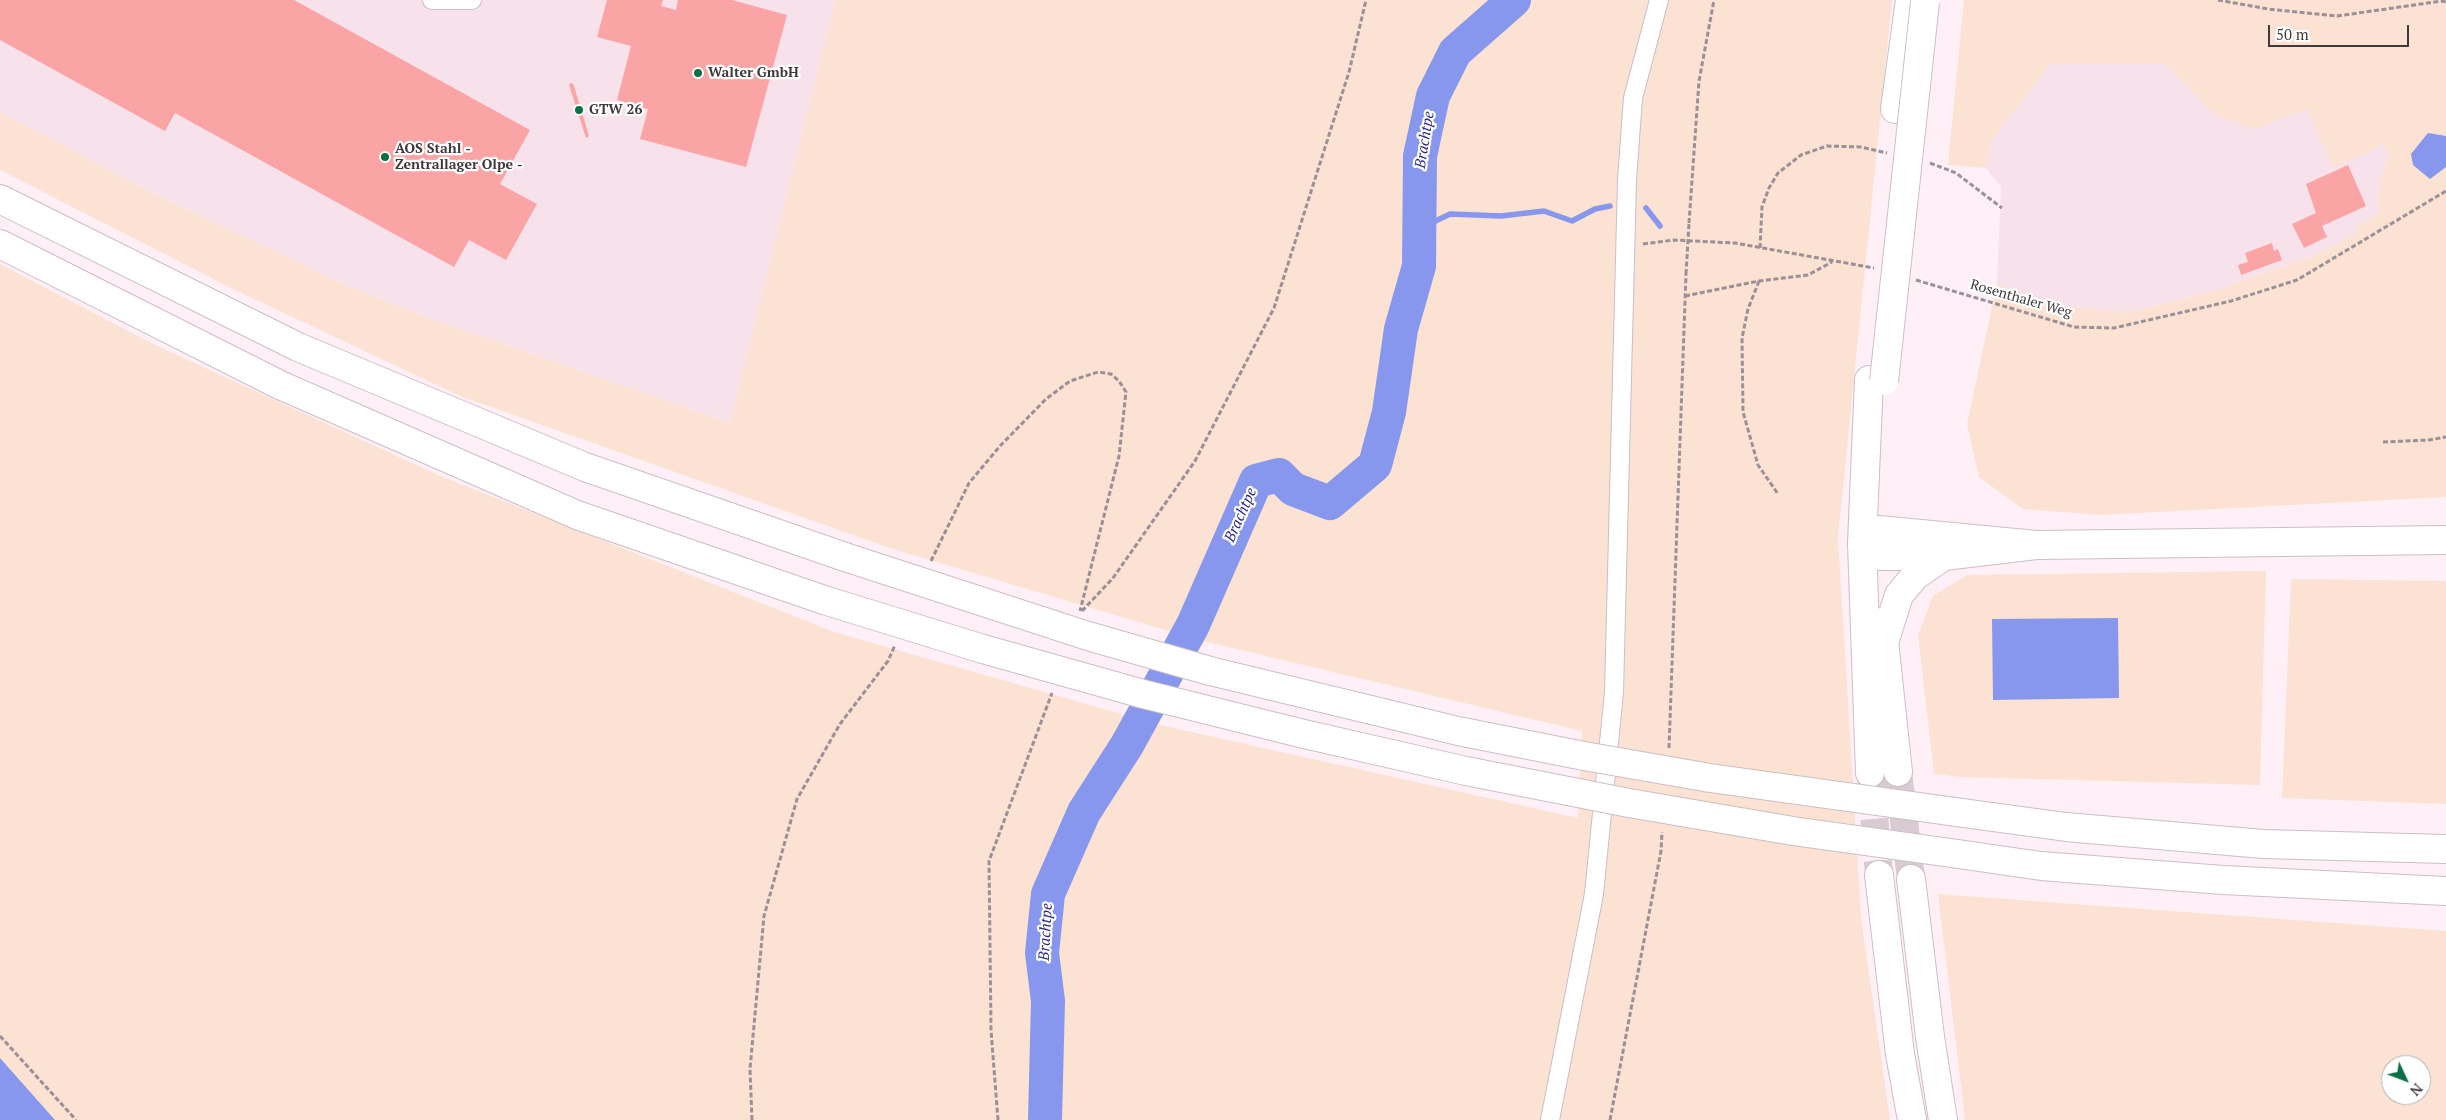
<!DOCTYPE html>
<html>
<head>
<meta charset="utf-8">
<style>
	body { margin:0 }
	#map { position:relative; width:2446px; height:1120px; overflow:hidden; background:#fff0f8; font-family:"PT Serif",serif }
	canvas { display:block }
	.north { position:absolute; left:2381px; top:1055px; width:50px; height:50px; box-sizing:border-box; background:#fff; border:1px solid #b2b0b1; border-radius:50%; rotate:133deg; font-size:14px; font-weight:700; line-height:20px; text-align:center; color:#3f393c }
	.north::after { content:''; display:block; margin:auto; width:18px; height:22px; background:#0b7046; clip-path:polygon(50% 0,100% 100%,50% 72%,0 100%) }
	.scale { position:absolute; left:2268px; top:25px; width:141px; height:22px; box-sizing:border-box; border:2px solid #3f393c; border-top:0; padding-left:6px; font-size:15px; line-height:18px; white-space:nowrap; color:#3f393c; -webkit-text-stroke:4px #fff; paint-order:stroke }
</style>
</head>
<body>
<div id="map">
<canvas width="2446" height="1120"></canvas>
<div class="north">N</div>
<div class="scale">50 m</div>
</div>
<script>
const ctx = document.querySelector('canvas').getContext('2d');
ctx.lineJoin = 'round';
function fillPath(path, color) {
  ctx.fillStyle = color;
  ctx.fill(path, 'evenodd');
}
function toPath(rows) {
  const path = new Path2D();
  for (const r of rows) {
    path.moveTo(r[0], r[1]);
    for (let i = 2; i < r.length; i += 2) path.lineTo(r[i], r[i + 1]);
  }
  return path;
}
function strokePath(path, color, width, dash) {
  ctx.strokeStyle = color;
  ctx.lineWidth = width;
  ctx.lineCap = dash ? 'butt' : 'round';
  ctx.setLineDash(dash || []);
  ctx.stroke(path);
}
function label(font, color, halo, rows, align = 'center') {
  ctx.font = font + ' "PT Serif",serif';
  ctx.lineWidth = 4.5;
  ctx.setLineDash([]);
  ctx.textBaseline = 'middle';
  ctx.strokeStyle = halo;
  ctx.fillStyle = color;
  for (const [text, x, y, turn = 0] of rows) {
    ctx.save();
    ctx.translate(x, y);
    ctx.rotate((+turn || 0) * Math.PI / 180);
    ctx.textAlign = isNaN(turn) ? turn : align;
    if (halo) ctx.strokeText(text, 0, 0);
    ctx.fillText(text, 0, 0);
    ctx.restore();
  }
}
fillPath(toPath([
	[0,0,835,0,730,423,426,317,338,282,141,187,0,112],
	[2050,64,2165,64,2215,115,2307,109,2368,153,2382,143,2389,154,2380,180,2379,213,2357,226,2358,231,2318,254,2213,291,2128,313,2028,302,1997,283,2001,187,1986,168,1991,141]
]), '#f7e2ec');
fillPath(toPath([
	[835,0,1892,0,1838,537,1861,918,1890,1120,0,1120,0,264,151,343,438,475,834,632,1160,725,1578,818,1582,731,1199,640,890,548,460,396,233,289,0,170,0,112,141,187,338,282,426,317,730,423],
	[1964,0,2446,0,2446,497,2100,515,2023,509,1979,477,1967,424,1997,283,2028,302,2128,313,2213,291,2318,254,2358,231,2357,226,2379,213,2380,180,2389,154,2382,143,2368,153,2332,167,2307,109,2254,129,2215,115,2165,64,2050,64,1991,141,1986,168,1948,165],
	[2266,571,2260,785,1960,777,1934,774,1918,635,1933,596,1967,575],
	[2291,579,2446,581,2446,804,2282,798],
	[1938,894,2446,931,2446,1120,1965,1120],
	[2391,1065,2421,1065,2421,1095,2391,1095]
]), '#fbe2d3');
fillPath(toPath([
	[2428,133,2446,136,2446,167,2430,179,2413,165,2411,154],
	[2118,618,2119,698,1993,700,1992,619],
	[0,1058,55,1120,0,1120]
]), '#8797ed');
strokePath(toPath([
	[1646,208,1660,226],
	[1419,229,1450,214,1501,216,1544,211,1572,221,1595,209,1610,206]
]), '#8797ed', 5.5);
strokePath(toPath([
	[1045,1120,1048,1001,1042,953,1048,894,1084,812,1127,745,1193,625,1256,481,1279,475,1293,489,1330,503,1375,465,1389,412,1401,329,1419,266,1420,156,1433,96,1455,52,1514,0]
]), '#8797ed', 34);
fillPath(toPath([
	[0,0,294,0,530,130,500,184,537,204,506,260,469,240,454,267,175,113,165,131,0,40],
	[607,0,663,0,661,6,676,10,678,0,732,0,787,15,746,167,640,139,648,109,617,100,631,46,597,37],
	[573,83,589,136,586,138,570,88,569,84],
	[2348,165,2366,206,2322,226,2327,237,2304,248,2292,224,2316,213,2306,184],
	[2272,243,2274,251,2278,249,2282,260,2241,275,2238,265,2248,262,2245,253]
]), '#fba4a5');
strokePath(toPath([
	[1898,772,1911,879],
	[1871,777,1879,875]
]), '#d9cbd2', 28, [28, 14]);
const minor = toPath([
	[432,0,472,0],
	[1550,1120,1594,894,1614,692,1627,180,1633,98,1659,0]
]);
const primary = toPath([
	[1895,109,1910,0],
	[1869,380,1862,543,1870,773],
	[1882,622,1898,772],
	[1879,875,1900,1054,1912,1120],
	[1911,879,1930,1037,1943,1120]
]);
const motorway = toPath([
	[0,199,298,347,585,467,845,557],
	[0,244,280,385,577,515,824,600],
	[2036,545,1879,530,1862,543,1879,556,1944,556,2036,545,2446,540],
	[1883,646,1899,595,1915,576,1944,556],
	[1963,813,2066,827,2263,844,2446,849],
	[1958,854,2041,866,2223,880,2446,891]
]);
strokePath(minor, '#ccbec5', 20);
strokePath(primary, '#ccbec5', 30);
strokePath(motorway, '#ccbec5', 30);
strokePath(toPath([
	[2218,0,2268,9,2337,16,2442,1,2446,2],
	[1930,163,1956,173,2002,208],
	[1689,223,1699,81,1714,0],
	[1643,244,1674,240,1735,243,1874,268],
	[1760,248,1762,207,1769,188,1778,173,1801,155,1827,146,1861,147,1887,153],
	[1916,280,2074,327,2114,328,2231,301,2297,280,2446,191],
	[1759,281,1748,309,1742,338,1743,412,1758,465,1778,494],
	[1685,296,1759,281,1808,275,1832,262],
	[2383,442,2429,440,2446,437],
	[931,561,969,483,1000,446,1046,399,1070,381,1098,372,1111,374,1119,381,1126,392,1119,456,1080,611],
	[1082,611,1113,578,1195,461,1274,308,1349,72,1366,0],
	[1669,748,1686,274],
	[0,1036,76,1120],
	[752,1120,750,1069,764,916,797,799,840,724,888,661,895,645],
	[998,1120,991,1030,989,861,1052,693],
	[1610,1120,1661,851,1662,832]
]), '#9a9095', 3, [5, 2.5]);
strokePath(minor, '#fff', 18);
strokePath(primary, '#fff', 28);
strokePath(motorway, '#fff', 28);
const primaryBridge = toPath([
	[1884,381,1925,2]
]);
const motorwayBridge = toPath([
	[845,557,1088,636,1210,671,1458,731,1584,756,1710,778,1963,813],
	[824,600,983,649,1143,694,1304,734,1466,771,1629,803,1793,831,1958,854]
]);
strokePath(primaryBridge, '#ccbec5', 30, []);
strokePath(motorwayBridge, '#ccbec5', 30, []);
strokePath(toPath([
	[1686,274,1689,223]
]), '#9a9095', 3, [5, 2.5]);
strokePath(primaryBridge, '#fff', 28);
strokePath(motorwayBridge, '#fff', 28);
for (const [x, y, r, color] of [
	[698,73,5,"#0b7046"],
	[579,110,5,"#0b7046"],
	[385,157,5,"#0b7046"]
]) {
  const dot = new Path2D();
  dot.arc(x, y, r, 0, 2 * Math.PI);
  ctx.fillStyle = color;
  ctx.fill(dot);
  strokePath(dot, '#fff', 2);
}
label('bold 14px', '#3f393c', '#fff', [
	["Walter GmbH",708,73],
	["GTW 26",589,110],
	["AOS Stahl -",395,149],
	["Zentrallager Olpe -",395,165]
], 'left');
label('14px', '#3f393c', '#fff', [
	["Rosenthaler Weg",2021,299,16]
]);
label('italic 15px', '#29278a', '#fff', [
	["Brachtpe",1425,140,-81],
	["Brachtpe",1241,515,-66],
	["Brachtpe",1046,932,-87]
]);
</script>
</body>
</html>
